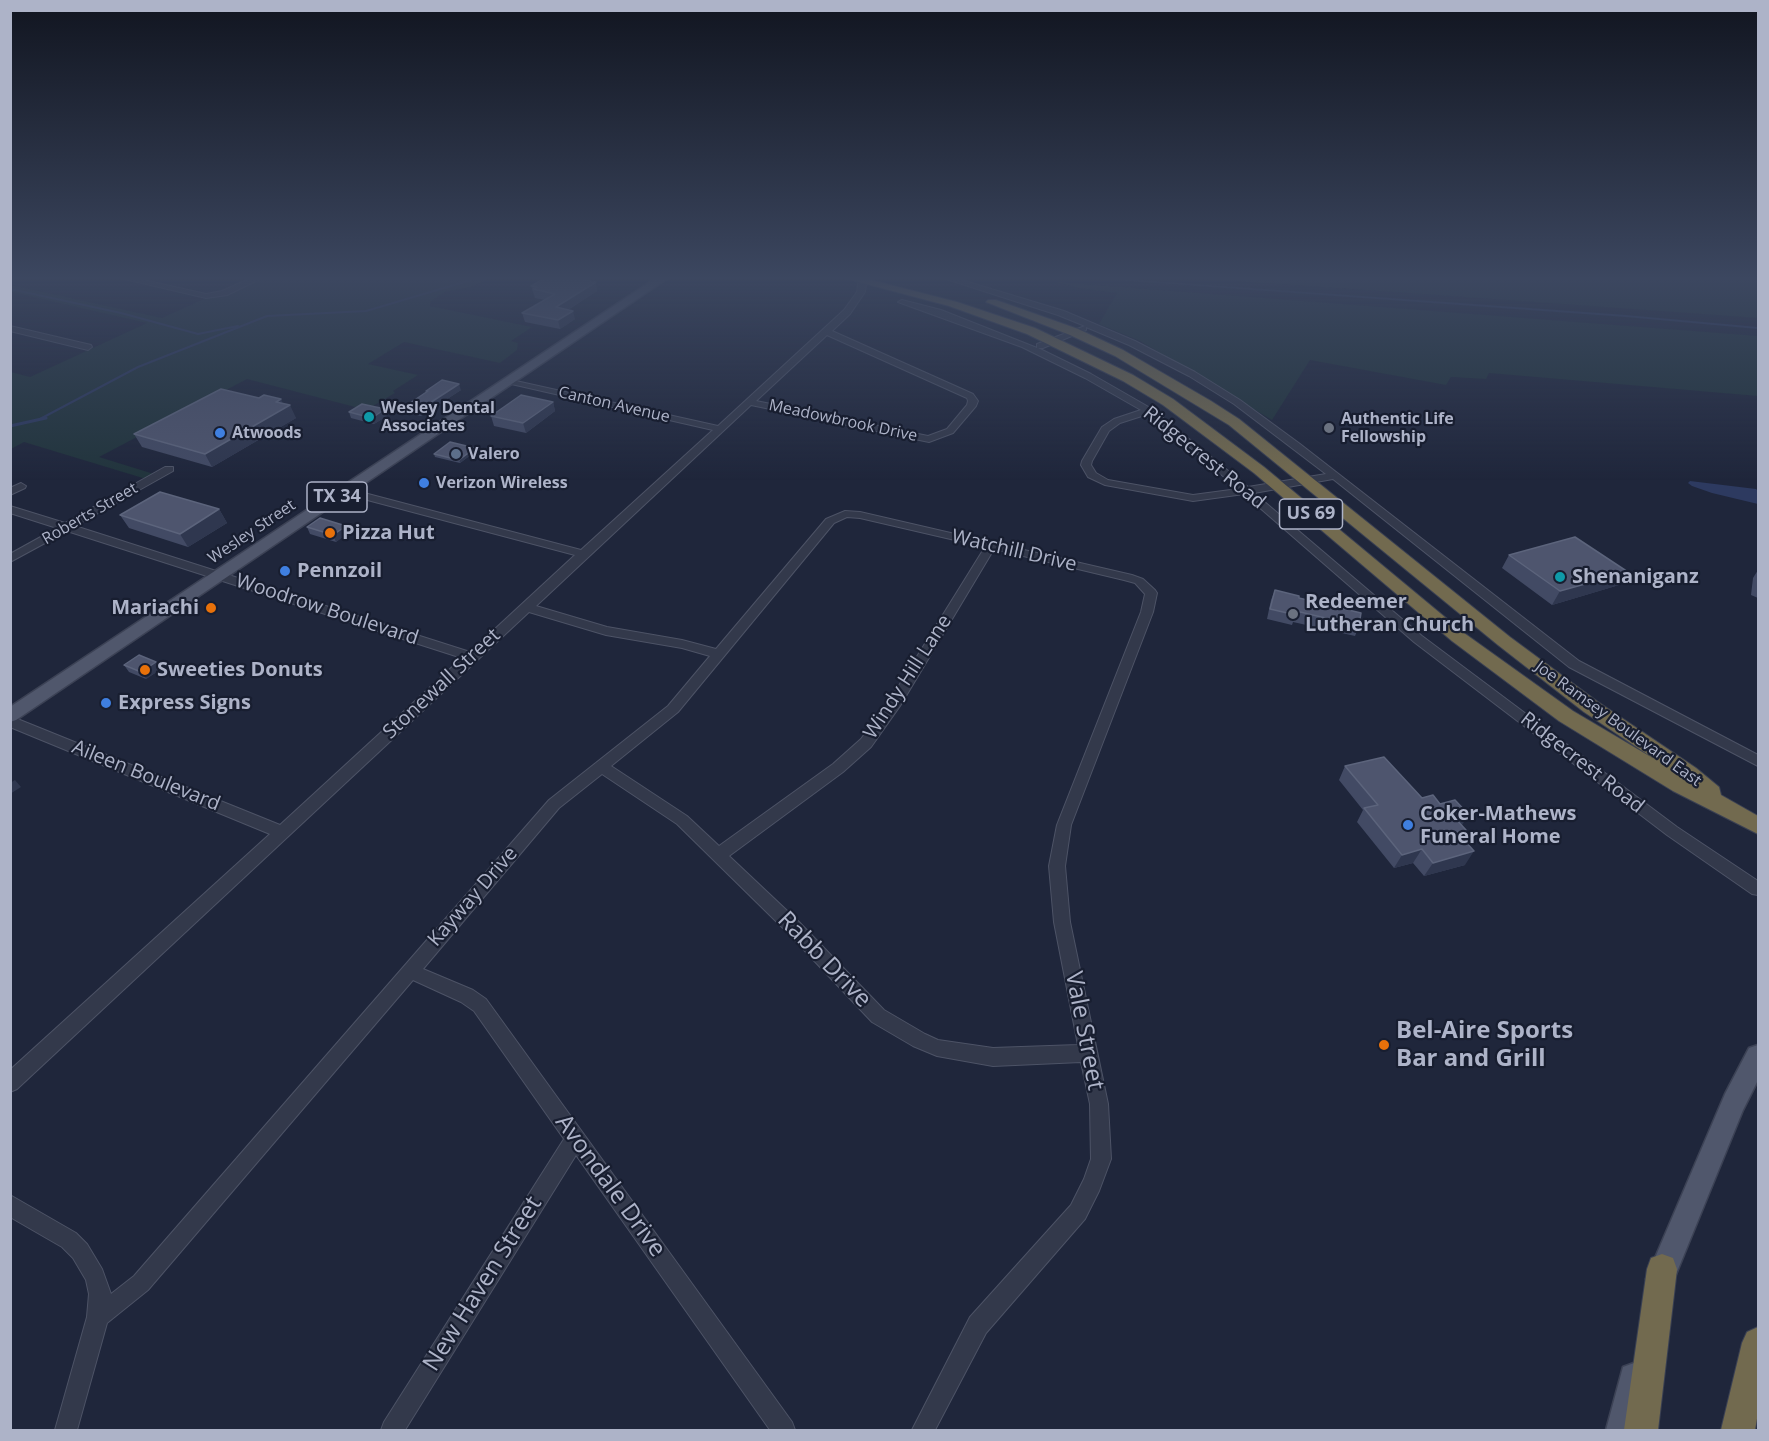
<!DOCTYPE html>
<html>
<head>
<meta charset="utf-8">
<style>
	body { margin:0 }
	#map { position:relative; width:1769px; height:1441px; overflow:hidden; background:#1f263b; font-family:"Open Sans",sans-serif }
	canvas { display:block }
	.frame { position:absolute; inset:0; border:12px solid #adb3c8; pointer-events:none }
</style>
</head>
<body>
<div id="map">
<canvas width="1769" height="1441"></canvas>
<div class="frame"></div>
</div>
<script>
const ctx = document.querySelector('canvas').getContext('2d');
ctx.lineJoin = 'round';
function fillPath(path, color) {
  ctx.fillStyle = color;
  ctx.fill(path, 'evenodd');
}
function toPath(rows) {
  const path = new Path2D();
  for (const r of rows) {
    path.moveTo(r[0], r[1]);
    for (let i = 2; i < r.length; i += 2) path.lineTo(r[i], r[i + 1]);
  }
  return path;
}
function strokePath(path, color, width, dash) {
  ctx.strokeStyle = color;
  ctx.lineWidth = width;
  ctx.lineCap = dash ? 'butt' : 'round';
  ctx.setLineDash(dash || []);
  ctx.stroke(path);
}
function label(font, color, halo, rows, align = 'center') {
  ctx.font = font + ' "Open Sans",sans-serif';
  ctx.lineWidth = 4.5;
  ctx.setLineDash([]);
  ctx.textBaseline = 'middle';
  ctx.strokeStyle = halo;
  ctx.fillStyle = color;
  for (const [text, x, y, turn = 0] of rows) {
    ctx.save();
    ctx.translate(x, y);
    ctx.rotate((+turn || 0) * Math.PI / 180);
    ctx.textAlign = isNaN(turn) ? turn : align;
    if (halo) ctx.strokeText(text, 0, 0);
    ctx.fillText(text, 0, 0);
    ctx.restore();
  }
}
fillPath(toPath([
	[265,278,490,278,471,287,445,292,431,301,430,306,532,327,511,341,518,343,517,350,500,363,404,342,368,364,418,375,393,391,395,393,371,407,359,408,247,379,99,457,154,474,146,479,24,442,11,449,11,372,30,377,147,323,11,292,11,285,162,318,208,297,219,297],
	[1191,278,1758,278,1758,318,1423,294],
	[1056,282,1758,336,1758,396,1489,373,1486,379,1451,377,1446,385,1310,360,1272,420,1140,341,1099,324,1117,293,1078,288]
]), '#21343c');
fillPath(toPath([
	[1690,481,1756,489,1758,491,1758,504,1712,493,1692,486,1688,483]
]), '#2d3a60');
strokePath(toPath([
	[1099,278,1626,316,1758,328],
	[10,289,121,313,198,334,238,326],
	[40,419,138,367,267,316,366,311,478,278]
]), '#2d3a60', 2);
strokePath(toPath([
	[10,426,46,418]
]), '#2d3a60', 3);
const minor = toPath([
	[120,278,135,278,206,294,222,291,251,278,262,278,227,295,206,298,120,278],
	[859,278,867,278,865,292,850,314,832,331,973,394,978,401,976,406,953,433,929,442,751,405,536,606,607,627,682,640,716,649,826,519,845,511,860,512,1132,575,1143,579,1155,590,1157,593,1153,612,1071,825,1065,866,1070,922,1108,1104,1111,1159,1099,1191,1085,1219,986,1333,935,1430,912,1430,970,1317,1071,1205,1084,1179,1091,1159,1090,1104,1081,1062,993,1066,937,1056,913,1046,872,1022,787,932,677,824,602,774,559,808,423,969,473,990,486,999,792,1422,795,1430,770,1430,576,1155,405,1430,381,1430,384,1422,564,1139,474,1011,461,1002,413,980,148,1290,107,1323,77,1430,55,1430,87,1317,89,1294,86,1280,73,1258,62,1247,10,1217,10,1195,76,1233,87,1244,102,1269,111,1294,134,1276,549,800,668,706,710,656,682,648,606,635,529,612,17,1089,10,1092,10,1070,270,834,10,727,10,716,280,825,462,658,67,531,10,562,10,554,57,528,10,513,10,506,65,523,165,467,173,467,173,471,75,526,470,652,575,555,341,493,341,489,349,489,581,550,713,430,507,383,507,379,718,426,844,310,857,292,859,278],
	[827,335,967,398,968,401,967,405,947,429,928,436,756,401,827,335],
	[847,517,860,518,985,547,890,700,861,739,833,764,719,846,687,816,611,766,678,712,834,523,847,517],
	[994,549,1124,580,1135,583,1145,594,1141,612,1057,825,1049,866,1054,922,1078,1045,993,1048,938,1040,925,1034,884,1010,799,922,729,856,843,772,871,747,900,706,994,549],
	[943,278,955,278,1064,311,1135,341,1195,372,1240,400,1300,444,1579,661,1758,755,1758,766,1569,667,1333,479,1254,493,1422,636,1677,827,1758,881,1758,895,1752,894,1667,835,1414,642,1244,494,1193,501,1105,485,1088,477,1081,465,1082,461,1102,427,1114,419,1141,410,1085,378,1022,347,898,302,902,300,941,310,1037,348,1037,344,1085,326,1058,315,943,278],
	[1086,327,1129,345,1189,376,1234,404,1326,474,1248,487,1152,409,1091,374,1038,348,1043,348,1086,330,1086,327],
	[1148,414,1192,449,1238,489,1193,495,1108,480,1096,473,1091,465,1092,461,1109,431,1120,423,1148,414],
	[10,326,91,345,92,347,88,350,10,331,10,326],
	[21,483,26,486,25,488,10,495,10,488,21,483]
]);
const major = toPath([
	[656,278,668,278,16,720,10,722,10,707,656,278],
	[1758,1045,1758,1080,1743,1110,1670,1289,1660,1293,1650,1289,1646,1279,1725,1094,1749,1048,1758,1045],
	[1634,1363,1645,1367,1649,1378,1636,1430,1606,1430,1623,1367,1634,1363]
]);
const highway = toPath([
	[844,278,863,278,957,302,1035,328,1133,375,1173,399,1264,467,1464,633,1573,711,1656,760,1584,712,1498,645,1229,425,1115,356,1070,335,986,302,988,300,996,300,1078,329,1123,350,1211,401,1239,419,1510,637,1598,702,1696,768,1719,787,1721,795,1758,816,1758,834,1673,791,1559,721,1452,641,1254,473,1163,405,1123,381,1027,334,949,306,844,278],
	[1662,1254,1673,1258,1677,1269,1658,1430,1624,1430,1647,1269,1651,1258,1662,1254],
	[1758,1327,1758,1413,1755,1430,1721,1430,1742,1343,1747,1332,1758,1327]
]);
strokePath(minor, '#4d5366', 2);
strokePath(major, '#3c4255', 3);
strokePath(highway, '#3a4053', 2);
fillPath(minor, '#33394b');
fillPath(major, '#50576c');
fillPath(highway, '#726a4f');
fillPath(toPath([
	[596,282,597,291,568,310,575,319,560,329,525,322,522,313,545,300,535,298,531,286],
	[461,390,421,416,407,413,404,407,426,392,426,391],
	[259,398,283,404,296,418,212,467,142,447,134,434],
	[553,402,555,411,526,433,494,426,491,416],
	[349,412,387,416,374,424,351,418],
	[475,448,476,451,460,463,435,457,434,454],
	[219,509,227,523,188,547,129,528,120,515],
	[307,527,349,532,336,542,310,534],
	[1509,555,1619,585,1552,605,1502,568],
	[1758,570,1758,598,1751,595,1753,578],
	[1275,590,1299,598,1359,626,1355,636,1293,622,1292,625,1267,619,1271,600],
	[124,665,161,669,146,679,129,672],
	[1345,766,1422,798,1462,826,1466,830,1461,837,1465,865,1424,876,1413,863,1394,868,1357,822,1363,810,1339,780]
]), '#424a64');
fillPath(toPath([
	[596,282,597,291,558,316,556,307],
	[573,311,575,319,560,329,558,320],
	[459,384,461,390,421,416,419,410],
	[281,399,285,408,290,405,296,418,212,467,205,454],
	[553,402,555,411,526,433,523,423],
	[385,409,387,416,374,424,372,418],
	[475,448,476,451,460,463,459,460],
	[219,509,227,523,188,547,180,534],
	[346,526,349,532,336,542,333,535],
	[1628,572,1619,585,1552,605,1560,591],
	[156,662,161,669,146,679,141,672],
	[15,780,21,787,10,794,10,783],
	[1469,815,1460,828,1455,818],
	[1466,830,1457,844,1457,832],
	[1422,849,1413,863,1394,868,1402,855],
	[1474,851,1465,865,1424,876,1433,863]
]), '#2f374f');
const building = toPath([
	[545,278,573,278,596,282,556,307,573,311,558,320,522,313,555,294,533,289,537,287,531,286,545,278],
	[442,380,459,384,419,410,404,407,428,391,426,391,442,380],
	[221,389,259,398,264,395,281,399,276,402,290,405,205,454,134,434,221,389],
	[521,395,553,402,523,423,491,416,521,395],
	[362,404,385,409,372,418,349,412,362,404],
	[450,442,475,448,459,460,434,454,450,442],
	[160,492,219,509,180,534,120,515,160,492],
	[320,518,346,526,333,535,307,527,320,518],
	[1575,537,1628,572,1560,591,1509,555,1575,537],
	[1275,590,1299,596,1299,598,1361,613,1359,626,1296,611,1296,615,1270,609,1275,590],
	[139,655,156,662,141,672,124,665,139,655],
	[1384,757,1422,798,1433,795,1440,804,1455,800,1469,815,1455,818,1466,830,1457,832,1474,851,1433,863,1422,849,1402,855,1364,808,1378,805,1345,766,1384,757]
]);
fillPath(building, '#4e556e');
strokePath(building, '#5c647c', 1.5);
const sky = ctx.createLinearGradient(0, 0, 0, 480);
sky.addColorStop(0, '#111520');
sky.addColorStop(0.58, '#3c4760');
sky.addColorStop(1, '#3c476000');
ctx.fillStyle = sky;
ctx.fillRect(0, 0, 1769, 480);
for (const [x, y, r, color] of [
	[369,417,6,"#0f9aa8"],
	[1329,428,6,"#6b7280"],
	[220,433,6,"#3f7fe0"],
	[456,454,6,"#5c6f8a"],
	[424,483,6,"#3f7fe0"],
	[330,533,6,"#e8710a"],
	[285,571,6,"#3f7fe0"],
	[1560,577,6,"#0f9aa8"],
	[211,608,6,"#e8710a"],
	[1293,614,6,"#6b7280"],
	[145,670,6,"#e8710a"],
	[106,703,6,"#3f7fe0"],
	[1408,825,6,"#3f7fe0"],
	[1384,1045,6,"#e8710a"]
]) {
  const dot = new Path2D();
  dot.arc(x, y, r, 0, 2 * Math.PI);
  ctx.fillStyle = color;
  ctx.fill(dot);
  strokePath(dot, '#181e30', 2);
}
label('16px', '#adb3c8', '#181e30', [
	["Canton Avenue",614,405,13],
	["Meadowbrook Drive",843,421,12],
	["Roberts Street",90,514,-30],
	["Wesley Street",252,532,-34],
	["Joe Ramsey Boulevard East",1618,724,36]
]);
label('bold 16px', '#adb3c8', '#181e30', [
	["Wesley Dental",381,408],
	["Associates",381,426],
	["Authentic Life",1341,419],
	["Fellowship",1341,437],
	["Atwoods",232,433],
	["Valero",468,454],
	["Verizon Wireless",436,483]
], 'left');
for (const [x, y, w] of [
	[337,497,60],
	[1311,514,63]
]) {
  const box = new Path2D();
  box.roundRect(x - w / 2, y - 15, w, 30, 4.5);
  ctx.fillStyle = '#181e30';
  ctx.fill(box);
  strokePath(box, '#adb3c8', 1.5);
}
label('bold 18px', '#adb3c8', null, [
	["TX 34",337,497],
	["US 69",1311,514]
]);
label('20px', '#adb3c8', '#181e30', [
	["Ridgecrest Road",1204,458,39],
	["Watchill Drive",1014,551,13],
	["Woodrow Boulevard",327,610,18],
	["Windy Hill Lane",908,677,-57],
	["Stonewall Street",442,684,-43],
	["Ridgecrest Road",1582,763,38],
	["Aileen Boulevard",146,776,22],
	["Kayway Drive",473,897,-49]
]);
label('bold 20px', '#adb3c8', '#181e30', [
	["Pizza Hut",342,533],
	["Pennzoil",297,571],
	["Shenaniganz",1572,577],
	["Redeemer",1305,602],
	["Lutheran Church",1305,625],
	["Mariachi",199,608,"right"],
	["Sweeties Donuts",157,670],
	["Express Signs",118,703],
	["Coker-Mathews",1420,814],
	["Funeral Home",1420,837]
], 'left');
label('24px', '#adb3c8', '#181e30', [
	["Rabb Drive",824,960,46],
	["Vale Street",1084,1031,79],
	["Avondale Drive",610,1186,54],
	["New Haven Street",483,1284,-58]
]);
label('bold 24px', '#adb3c8', '#181e30', [
	["Bel-Aire Sports",1396,1031],
	["Bar and Grill",1396,1059]
], 'left');
</script>
</body>
</html>
